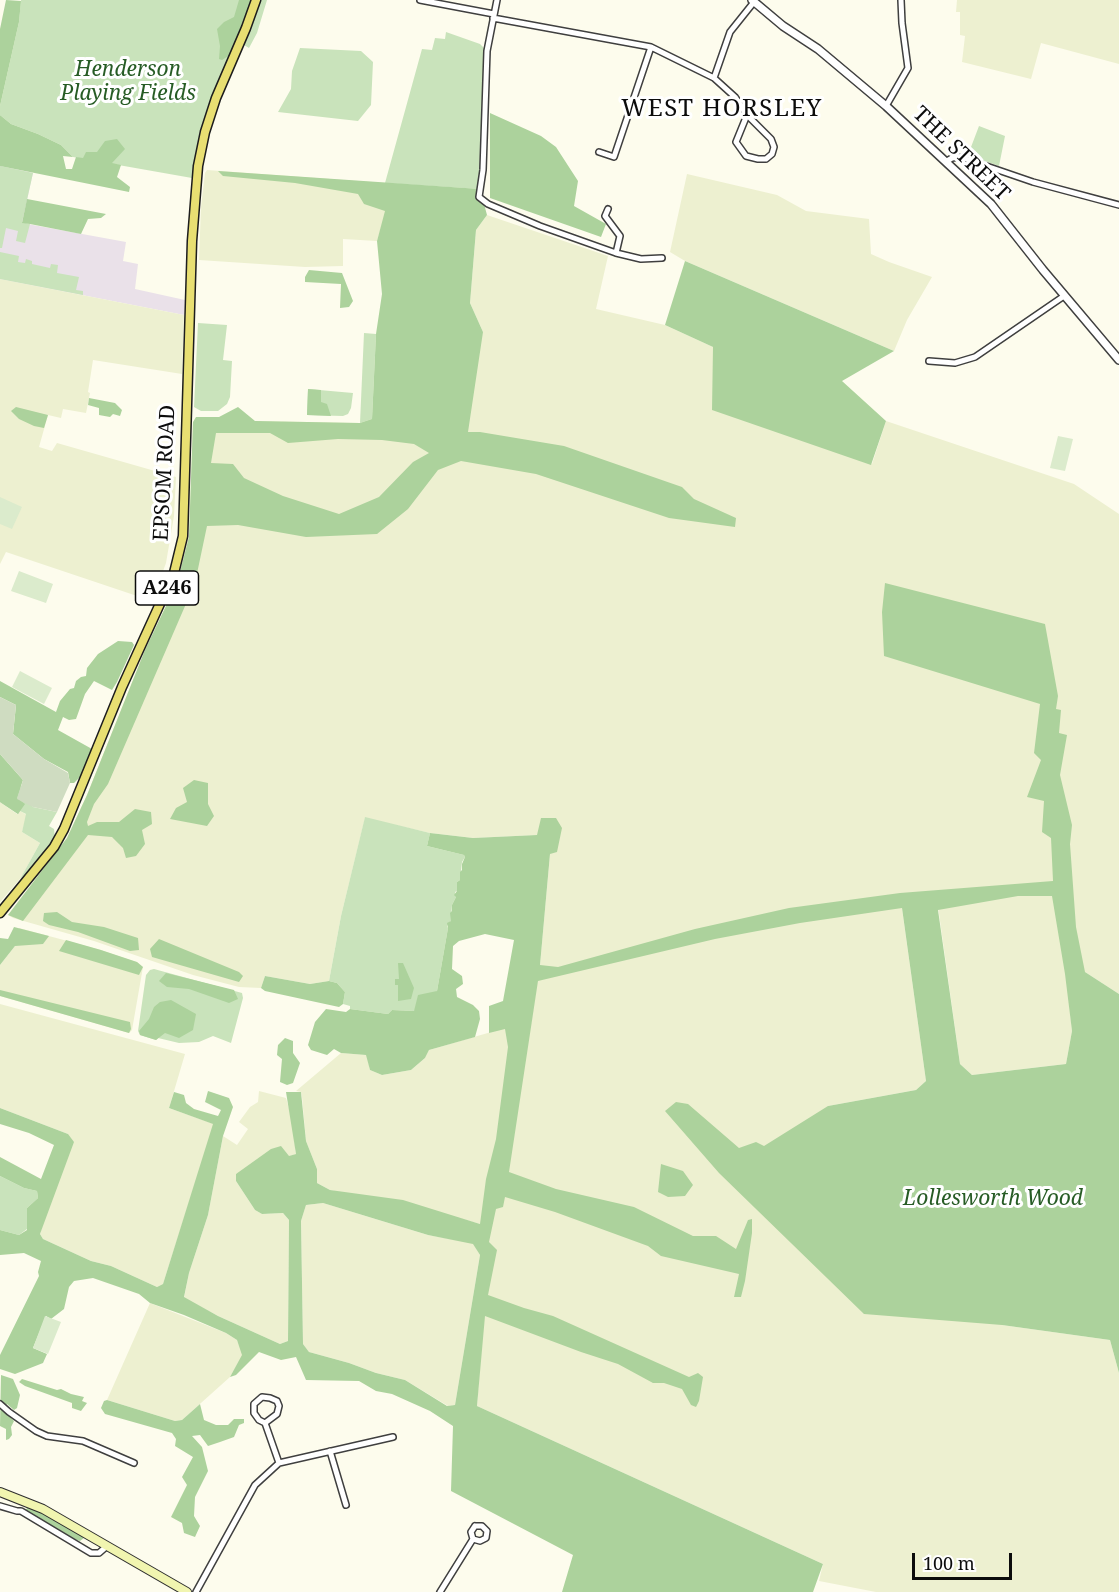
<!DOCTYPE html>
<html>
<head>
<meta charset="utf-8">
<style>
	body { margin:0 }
	#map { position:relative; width:1119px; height:1592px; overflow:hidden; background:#fdfced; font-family:"Noto Serif",serif }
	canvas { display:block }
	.scale { position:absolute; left:912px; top:1553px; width:100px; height:27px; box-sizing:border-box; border:3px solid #0c0c0c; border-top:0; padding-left:8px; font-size:18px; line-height:21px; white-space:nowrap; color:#0c0c0c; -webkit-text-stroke:4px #fff; paint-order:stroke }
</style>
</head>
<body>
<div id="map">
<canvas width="1119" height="1592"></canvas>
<div class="scale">100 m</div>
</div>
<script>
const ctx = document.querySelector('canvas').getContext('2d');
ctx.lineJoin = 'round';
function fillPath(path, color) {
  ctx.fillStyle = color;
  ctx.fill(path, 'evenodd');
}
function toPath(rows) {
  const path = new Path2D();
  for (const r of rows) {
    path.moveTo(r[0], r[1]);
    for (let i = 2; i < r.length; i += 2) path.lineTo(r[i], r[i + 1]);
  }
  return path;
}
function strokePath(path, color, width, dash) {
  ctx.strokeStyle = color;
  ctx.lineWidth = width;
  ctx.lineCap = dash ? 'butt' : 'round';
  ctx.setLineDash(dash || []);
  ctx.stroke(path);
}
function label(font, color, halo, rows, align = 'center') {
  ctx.font = font + ' "Noto Serif",serif';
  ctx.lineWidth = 6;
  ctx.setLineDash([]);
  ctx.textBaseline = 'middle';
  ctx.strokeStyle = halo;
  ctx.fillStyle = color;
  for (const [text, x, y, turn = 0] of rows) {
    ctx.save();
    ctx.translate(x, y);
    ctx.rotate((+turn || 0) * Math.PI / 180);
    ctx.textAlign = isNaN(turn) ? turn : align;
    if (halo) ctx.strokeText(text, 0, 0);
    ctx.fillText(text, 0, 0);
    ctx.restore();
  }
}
fillPath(toPath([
	[0,166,33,173,22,223,126,242,123,261,138,264,135,289,185,300,184,315,0,279]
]), '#eae1e9');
fillPath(toPath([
	[957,0,1119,0,1119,64,1041,43,1031,79,962,62,965,36,960,35,960,12,956,12],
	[207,170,385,183,385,215,377,241,343,239,343,266,305,267,199,260,201,207,205,173],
	[687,174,777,195,806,211,869,219,871,254,889,262,932,277,907,320,894,351,685,261,670,252],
	[487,215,608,256,596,309,665,325,713,347,872,464,886,421,1074,484,1119,514,1119,994,1085,972,1066,974,1072,1031,1066,1064,972,1075,960,1064,936,892,900,894,926,1081,916,1090,828,1106,1002,1325,1110,1340,1119,1373,1119,1592,876,1592,819,1581,823,1564,477,1406,489,1242,480,1224,455,1217,330,1190,317,1183,317,1169,306,1141,302,1097,301,1092,296,1091,341,1053,367,1055,370,1070,382,1075,411,1070,425,1058,429,1050,505,1028,530,1030,540,965,550,854,537,835,473,838,430,833,365,818,341,916,329,981,310,984,265,976,261,988,239,987,193,975,94,941,13,918,8,915,67,838,87,795,145,650,166,606,180,572,189,536,193,422,218,423,255,421,360,423,372,419,483,332,470,303,476,230],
	[0,279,184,315,182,374,93,360,88,392,90,393,86,413,63,409,61,418,48,415,39,447,52,451,57,443,176,477,174,516,166,563,152,601,6,552,0,564],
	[0,802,17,814,20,811,27,815,22,832,40,843,20,879,0,902],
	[19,928,101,950,137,962,143,967,132,1030,129,1033,0,996,0,965,15,946],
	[0,1004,185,1054,169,1108,214,1124,163,1284,157,1287,111,1266,91,1261,43,1239,40,1234,68,1134,0,1108],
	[259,1091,286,1098,292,1119,296,1154,236,1174,236,1181,255,1210,262,1214,283,1213,289,1220,288,1341,280,1344,218,1316,184,1298,189,1273,208,1215,223,1136,237,1145,248,1129,239,1122,250,1107,258,1102],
	[323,1203,428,1235,473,1243,480,1255,455,1405,448,1406,405,1380,376,1373,349,1363,309,1352,303,1344,301,1221,306,1205],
	[150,1303,226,1333,237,1340,243,1355,230,1377,182,1420,175,1421,107,1400]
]), '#edf0d0');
fillPath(toPath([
	[21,0,253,0,236,44,230,55,207,111,200,131,192,178,73,157,61,145,38,134,11,124,0,115,0,106,19,22],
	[260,0,267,0,257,33,249,48,244,45,244,41],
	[446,32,480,44,487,51,480,189,385,183,422,49,432,50,435,38,445,39],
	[300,48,361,51,373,62,371,105,358,121,278,112,291,89,292,71],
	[979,126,1005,136,999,166,968,155],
	[0,166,33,173,22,222,30,224,25,243,16,241,18,231,6,228,2,248,0,248],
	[0,252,19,256,18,262,25,263,26,259,32,261,32,264,50,268,51,264,58,265,57,273,79,277,76,290,83,291,83,295,0,279],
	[198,323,227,325,223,360,232,361,230,397,227,404,218,411,201,411,194,407],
	[364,333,376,334,372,419,360,423],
	[308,389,353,393,351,408,348,414,343,416,307,415],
	[0,754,33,807,57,812,49,826,54,829,55,838,34,866,20,879,40,843,22,832,26,814,20,811,18,814,0,802],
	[365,817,430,833,427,846,464,855,465,857,462,862,460,880,457,882,457,891,455,892,456,897,452,905,451,921,447,926,448,928,437,991,414,1011,392,1010,388,1014,350,1009,350,1006,343,1004,345,992,337,983,329,981,341,916],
	[154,969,242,993,243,998,231,1043,213,1036,199,1042,179,1043,158,1038,156,1040,140,1035,138,1031,146,975,150,970],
	[0,1176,24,1188,37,1191,38,1198,27,1208,27,1229,19,1235,0,1230]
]), '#c9e3bb');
fillPath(toPath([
	[6,0,21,1,19,22,0,106,0,29],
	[239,0,253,0,236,44,230,55,222,60,219,59,220,46,217,29,224,22,234,17],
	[490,113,541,136,556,147,578,181,574,206,606,224,601,237,490,198],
	[0,115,11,124,38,134,61,145,73,157,63,156,66,169,72,169,76,157,83,158,86,152,97,152,105,141,117,139,125,149,112,163,121,165,117,177,130,187,129,192,0,166],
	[218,171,480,189,487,215,476,230,470,303,483,332,468,432,480,432,564,446,682,487,694,499,736,518,735,527,669,518,536,474,461,461,438,470,408,509,377,534,306,537,238,525,207,526,195,583,108,784,94,804,87,822,88,826,97,822,119,822,135,809,151,812,152,824,142,830,145,844,136,856,126,858,123,848,112,837,88,835,23,921,8,915,67,838,87,795,145,650,166,606,180,572,189,537,193,422,196,417,219,417,238,407,255,421,360,423,372,419,376,334,382,294,377,241,385,211,364,204,358,194,295,183,223,176],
	[216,433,270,433,288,443,338,439,382,440,414,444,429,453,413,462,379,497,339,514,283,496,244,478,233,464,211,463],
	[27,199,106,214,101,218,88,219,81,234,30,224,22,223],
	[685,261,894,351,842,381,886,421,871,465,712,410,713,347,665,325],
	[309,270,342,273,353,301,349,307,340,308,341,284,305,282,305,277],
	[308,389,321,390,321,402,327,404,331,416,307,415],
	[89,398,115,403,122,410,120,416,113,414,110,417,99,415,99,408,88,405],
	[16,407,48,415,44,428,34,426,19,419,11,411],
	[885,583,1045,624,1058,696,1056,709,1061,710,1059,733,1067,735,1060,775,1072,825,1070,844,1076,927,1085,972,1119,994,1119,1373,1110,1340,1002,1325,864,1314,719,1173,665,1111,676,1102,688,1104,739,1148,756,1142,764,1146,828,1106,916,1090,926,1081,902,908,800,923,715,939,538,981,509,1172,556,1189,634,1207,693,1236,716,1236,736,1249,748,1220,752,1219,752,1233,745,1281,741,1297,734,1297,739,1274,661,1256,648,1246,555,1212,505,1197,503,1207,496,1209,489,1242,497,1250,488,1295,524,1308,553,1316,689,1377,698,1373,703,1377,699,1401,696,1407,691,1405,682,1389,664,1383,653,1383,618,1364,581,1352,485,1316,477,1406,823,1564,813,1592,562,1592,573,1555,451,1491,453,1426,430,1411,392,1394,376,1391,359,1381,306,1380,296,1357,281,1360,259,1352,236,1375,230,1377,242,1355,237,1340,226,1333,184,1315,150,1303,139,1294,93,1278,74,1281,69,1287,64,1309,51,1319,46,1316,33,1348,47,1354,43,1363,15,1374,0,1369,0,1355,39,1276,38,1272,41,1261,24,1253,0,1255,0,1230,19,1235,27,1230,27,1208,38,1198,37,1191,24,1188,0,1176,0,1157,41,1179,54,1145,29,1133,0,1124,0,1108,68,1134,74,1142,40,1234,43,1239,91,1261,111,1266,157,1287,163,1284,213,1124,169,1108,174,1092,184,1095,186,1103,194,1109,218,1116,221,1110,205,1102,208,1091,229,1098,233,1107,223,1136,208,1215,189,1273,184,1297,218,1316,280,1344,288,1341,289,1220,283,1213,262,1214,255,1210,236,1181,236,1174,271,1149,281,1146,289,1156,296,1154,286,1092,301,1092,306,1141,317,1169,317,1183,330,1190,403,1200,480,1224,486,1179,496,1139,508,1047,505,1029,489,1033,489,1006,503,1001,514,940,485,934,459,941,453,946,452,969,462,976,463,984,456,989,457,997,473,1005,479,1011,480,1019,475,1037,429,1050,425,1058,411,1070,382,1075,370,1070,366,1055,341,1053,334,1049,327,1055,311,1050,308,1045,315,1022,326,1009,346,1012,350,1009,388,1014,392,1010,414,1011,418,995,437,991,448,928,447,923,451,921,450,913,452,911,452,905,456,897,454,895,457,891,457,882,460,880,460,872,462,870,462,864,465,857,464,855,427,846,430,833,473,838,537,835,541,818,556,818,562,828,557,852,550,854,540,965,558,967,695,929,789,908,900,893,1053,881,1051,838,1042,832,1044,801,1027,797,1041,760,1034,753,1040,704,884,656,882,612],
	[1018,896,1052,896,1065,974,1072,1031,1066,1064,972,1075,960,1064,938,910],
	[323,1203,428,1235,473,1244,480,1255,455,1405,447,1406,405,1380,376,1373,349,1363,309,1352,303,1344,301,1221,306,1205],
	[118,641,132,642,134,645,117,682,112,690,94,681,85,694,76,719,69,720,63,717,58,730,92,749,83,774,74,783,70,783,68,772,44,759,13,734,16,705,0,697,0,681,56,712,60,701,70,689,74,688,76,681,81,677,86,676,87,668,98,654],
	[0,754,23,780,17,798,25,804,18,814,0,802],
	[194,780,208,783,208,804,214,816,207,826,170,819,176,808,187,802,183,788],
	[57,912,72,922,104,927,138,938,139,950,130,951,78,932,49,925,43,921,44,913],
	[14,927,49,936,43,944,15,946,0,965,0,938,8,939],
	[159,939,239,972,243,976,239,982,152,957,150,949],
	[66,940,101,950,137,962,143,967,139,975,59,951],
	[398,963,403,963,414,988,411,999,398,1001,398,985,395,985,395,979,399,979],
	[166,973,234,990,238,999,229,1003,189,989,167,987,159,981],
	[265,976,310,984,329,981,337,983,345,992,343,1004,339,1007,265,991,261,988],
	[0,990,130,1022,131,1029,129,1033,0,996],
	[171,1000,196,1014,193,1030,179,1038,165,1033,156,1040,140,1035,139,1031,149,1019,154,1007,160,1002],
	[285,1038,293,1041,293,1053,300,1063,293,1083,287,1085,280,1082,282,1059,277,1055,278,1045],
	[661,1164,683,1171,693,1185,685,1196,668,1197,658,1192],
	[1,1375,13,1379,20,1395,17,1408,14,1410,7,1404,3,1410,14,1421,11,1427,12,1435,9,1439,6,1440,6,1429,0,1426],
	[22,1379,57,1390,61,1389,71,1394,84,1397,82,1401,87,1403,81,1411,72,1408,72,1403,25,1386,19,1382],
	[107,1400,175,1421,182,1420,200,1404,204,1420,216,1425,228,1425,234,1419,244,1419,244,1423,239,1425,234,1437,220,1442,208,1446,200,1435,192,1436,202,1447,208,1471,195,1497,194,1516,200,1526,195,1537,184,1533,182,1523,171,1517,187,1485,182,1477,193,1457,175,1446,176,1439,172,1433,105,1414,101,1408,104,1401],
	[29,1505,85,1537,80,1541,74,1539,31,1515,25,1511]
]), '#acd29c');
fillPath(toPath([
	[0,697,16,705,13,734,44,759,68,773,70,783,57,812,33,807,17,799,23,780,0,754]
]), '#cfdcc1');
fillPath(toPath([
	[1058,436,1073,439,1065,471,1050,468],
	[0,497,22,507,12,529,0,524],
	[19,571,53,584,46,603,11,591],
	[20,671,52,688,44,704,12,687],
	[45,1316,61,1322,48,1354,33,1348]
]), '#dbebcc');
const minor = toPath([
	[420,0,494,14],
	[497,0,487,51,483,170,479,197,488,204,540,226,616,253,641,259,662,258],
	[493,18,651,47,714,78,735,97,747,115,771,139,774,147,772,154,766,159,758,159,746,156,736,142,747,115],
	[714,78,730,32,754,2],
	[886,106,908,68,902,23,901,0],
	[599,152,614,157,651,47],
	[947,161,952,158,960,157,1033,182,1119,205],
	[608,209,605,216,620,236,616,253],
	[929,361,955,363,975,357,1064,296],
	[0,1404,9,1412,36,1431,47,1436,83,1441,134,1463],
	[265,1423,259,1420,254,1413,254,1404,262,1397,270,1398,277,1401,279,1406,277,1414,265,1423,279,1463],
	[330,1451,346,1505],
	[0,1506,17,1511,21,1511,91,1553,99,1553,107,1546],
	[475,1526,482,1526,487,1531,486,1538,480,1541,473,1539,471,1532,475,1526],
	[196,1592,255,1485,279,1463,393,1437],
	[440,1592,473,1539]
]);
const tertiary = toPath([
	[752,0,783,26,818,49,886,106,991,204,1043,270,1119,360]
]);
const secondary = toPath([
	[0,1492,43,1509,187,1592]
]);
const primary = toPath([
	[0,913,54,847,64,829,122,687,174,573,183,536,192,241,198,166,205,132,216,98,246,28,256,0]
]);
strokePath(minor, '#3f3f3f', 8);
strokePath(tertiary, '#3f3f3f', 10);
strokePath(secondary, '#2e2e2e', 10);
strokePath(primary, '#1d1d1d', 11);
strokePath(minor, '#fff', 5);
strokePath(tertiary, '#fff', 7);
strokePath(secondary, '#f1f5b0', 8);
strokePath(primary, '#e8df72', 8);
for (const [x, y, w] of [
	[167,588,63]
]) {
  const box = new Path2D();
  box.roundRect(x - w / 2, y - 17, w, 34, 4.5);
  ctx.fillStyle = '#fff';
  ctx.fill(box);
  strokePath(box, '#0c0c0c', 1.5);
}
label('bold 20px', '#0c0c0c', null, [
	["A246",167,588]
]);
label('italic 21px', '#275c25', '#fff', [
	["Henderson",128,70],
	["Playing Fields",128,94],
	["Lollesworth Wood",993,1199]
]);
label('21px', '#0c0c0c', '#fff', [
	["THE STREET",961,154,44],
	["EPSOM ROAD",165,473,-87]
]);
ctx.letterSpacing = '1.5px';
label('24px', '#0c0c0c', '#fff', [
	["WEST HORSLEY",722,109]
]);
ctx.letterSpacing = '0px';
</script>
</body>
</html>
